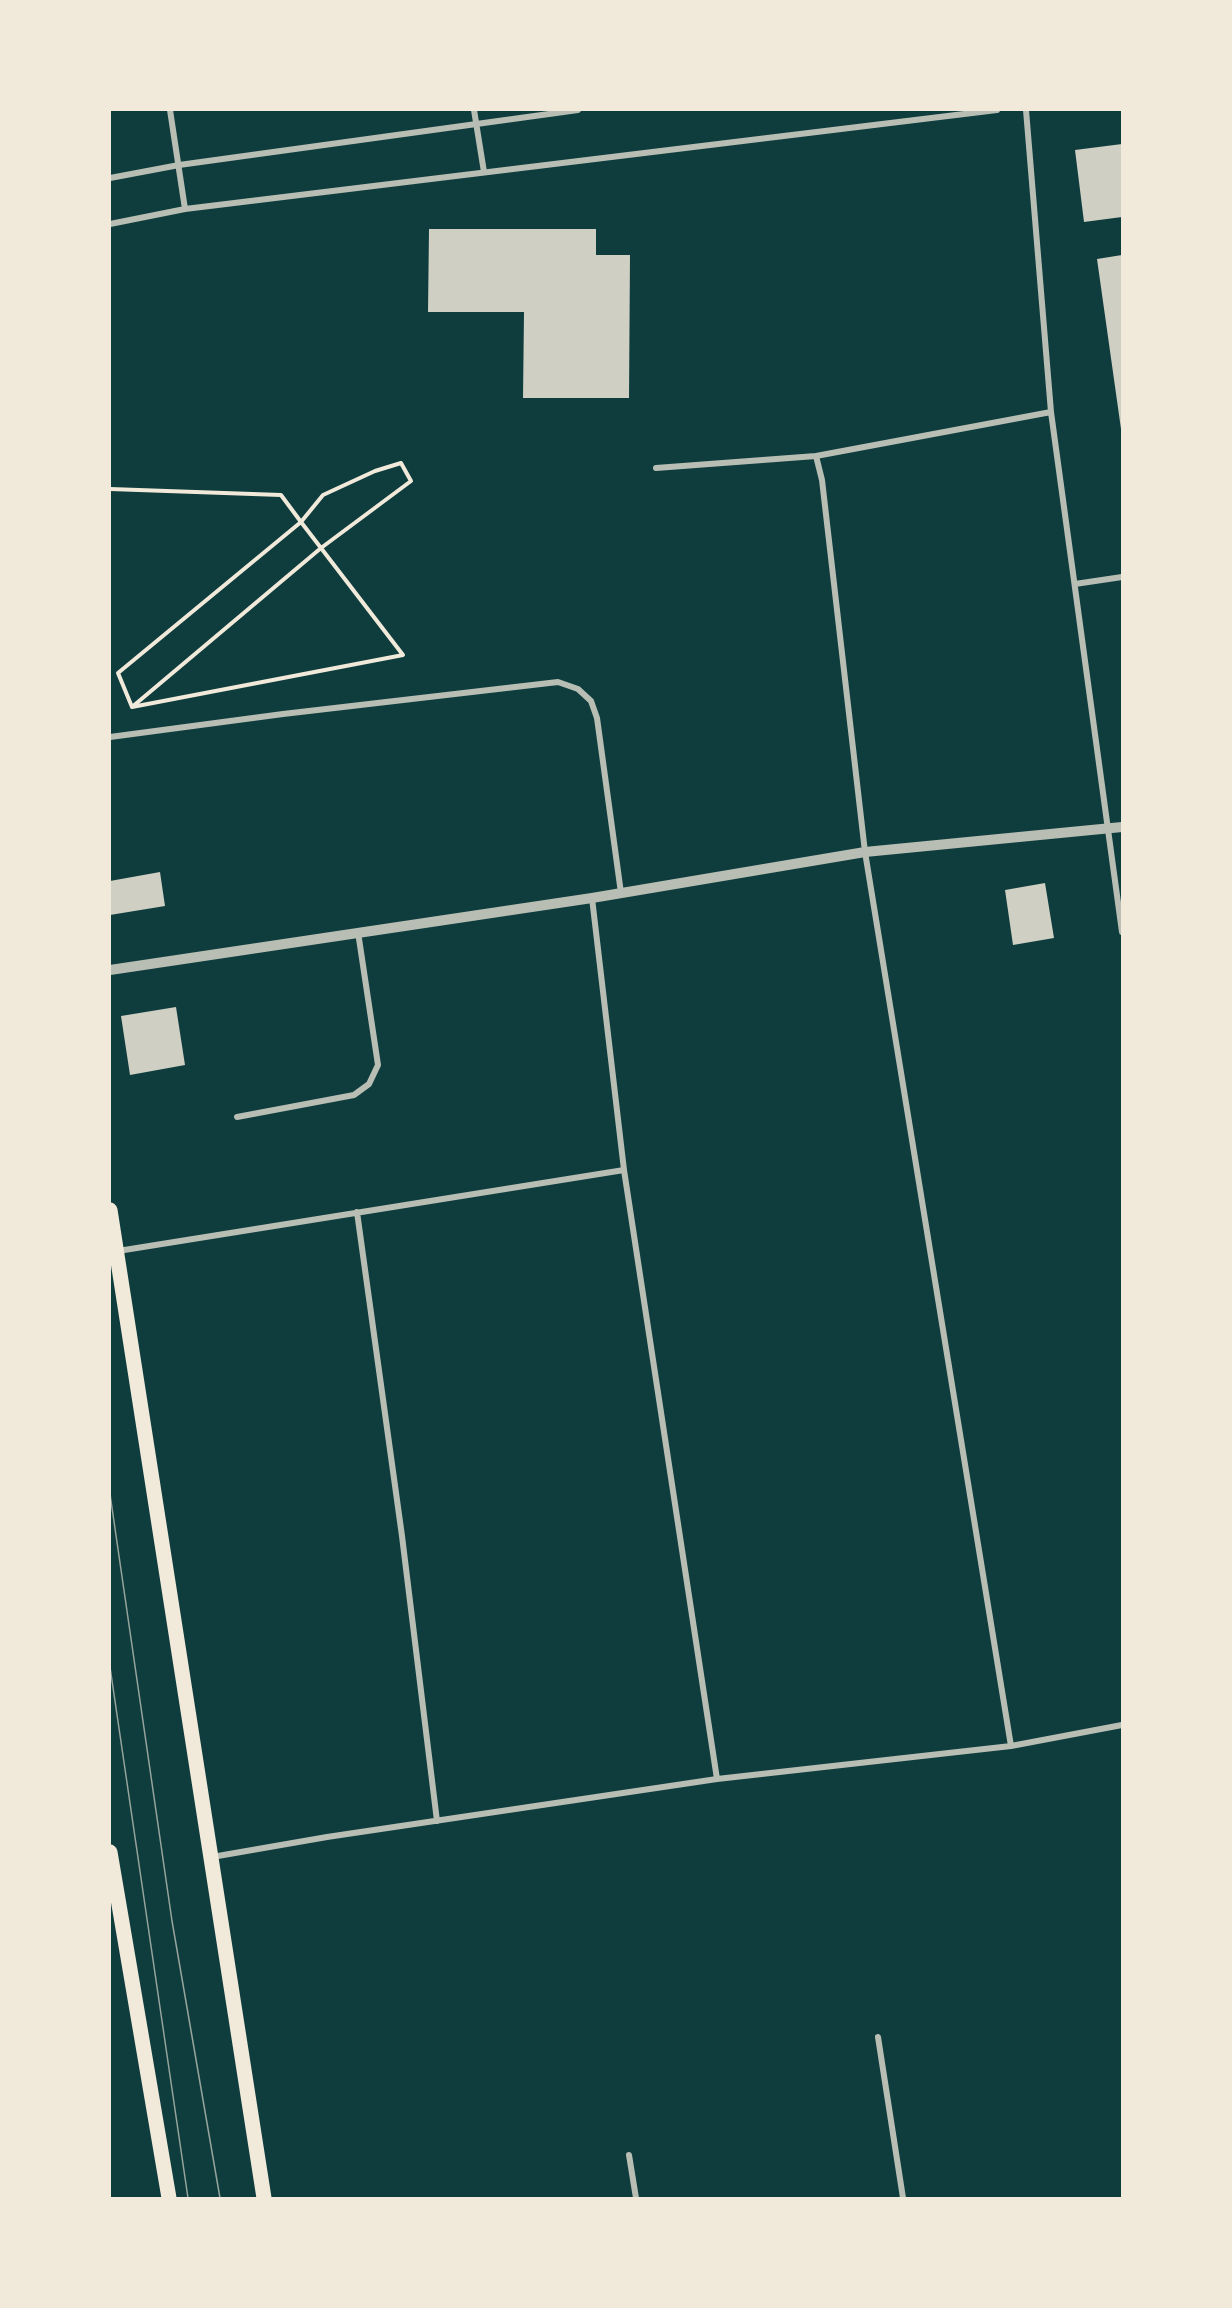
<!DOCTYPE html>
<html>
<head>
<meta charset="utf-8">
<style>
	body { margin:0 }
	#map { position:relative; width:1232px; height:2308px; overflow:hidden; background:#0f3d3e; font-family:Quicksand,sans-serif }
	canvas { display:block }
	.frame { position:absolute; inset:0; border:111px solid #f1e9da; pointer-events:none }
</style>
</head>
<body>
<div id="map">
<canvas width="1232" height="2308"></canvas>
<div class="frame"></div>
</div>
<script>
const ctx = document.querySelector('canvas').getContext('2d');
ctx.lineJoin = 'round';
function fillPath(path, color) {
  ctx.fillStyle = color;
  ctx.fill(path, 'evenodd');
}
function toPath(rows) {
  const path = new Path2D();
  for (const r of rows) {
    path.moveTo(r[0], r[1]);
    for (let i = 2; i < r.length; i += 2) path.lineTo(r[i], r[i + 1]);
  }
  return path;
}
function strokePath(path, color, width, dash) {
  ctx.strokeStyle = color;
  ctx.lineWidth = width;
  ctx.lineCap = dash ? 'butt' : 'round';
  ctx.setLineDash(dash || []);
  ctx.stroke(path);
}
fillPath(toPath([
	[1122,144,1122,217,1084,222,1075,150],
	[429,229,596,229,596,255,630,255,629,398,523,398,524,312,428,312],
	[1122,255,1122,429,1121,429,1097,259],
	[160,872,165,906,110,915,110,881],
	[1045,883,1054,938,1013,945,1005,890],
	[176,1007,185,1065,130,1075,121,1016]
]), '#cfcfc3');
strokePath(toPath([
	[110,489,281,495,301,522,321,548,403,655,132,707,321,548,411,481,401,463,375,471,323,495,301,522,118,673,132,707]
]), '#f1e9da', 4);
strokePath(toPath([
	[170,110,185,209],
	[474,110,484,172],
	[1026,110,1051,412,1122,932],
	[110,178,179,165,578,110],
	[110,224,185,209,997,110],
	[816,456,822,480,865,852,1011,1746],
	[656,468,816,456,1051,412],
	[1075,584,1122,577],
	[110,737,283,714,558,682,578,689,591,701,597,718,621,893],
	[592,898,624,1170,717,1779],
	[237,1117,354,1095,369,1084,378,1065,358,932],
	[357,1212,402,1536,437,1821],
	[118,1251,624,1170],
	[212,1857,327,1837,717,1779,1011,1746,1122,1725],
	[878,2037,903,2198],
	[629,2155,636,2198]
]), '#b8beb3', 6);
strokePath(toPath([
	[110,970,592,898,865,852,1122,827]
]), '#b8beb3', 10);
strokePath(toPath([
	[110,1210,264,2198],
	[110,1852,169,2198]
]), '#f1e9da', 15);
strokePath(toPath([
	[110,1494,172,1921,220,2198],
	[110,1667,188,2198]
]), '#97a49c', 1.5);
</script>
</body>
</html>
